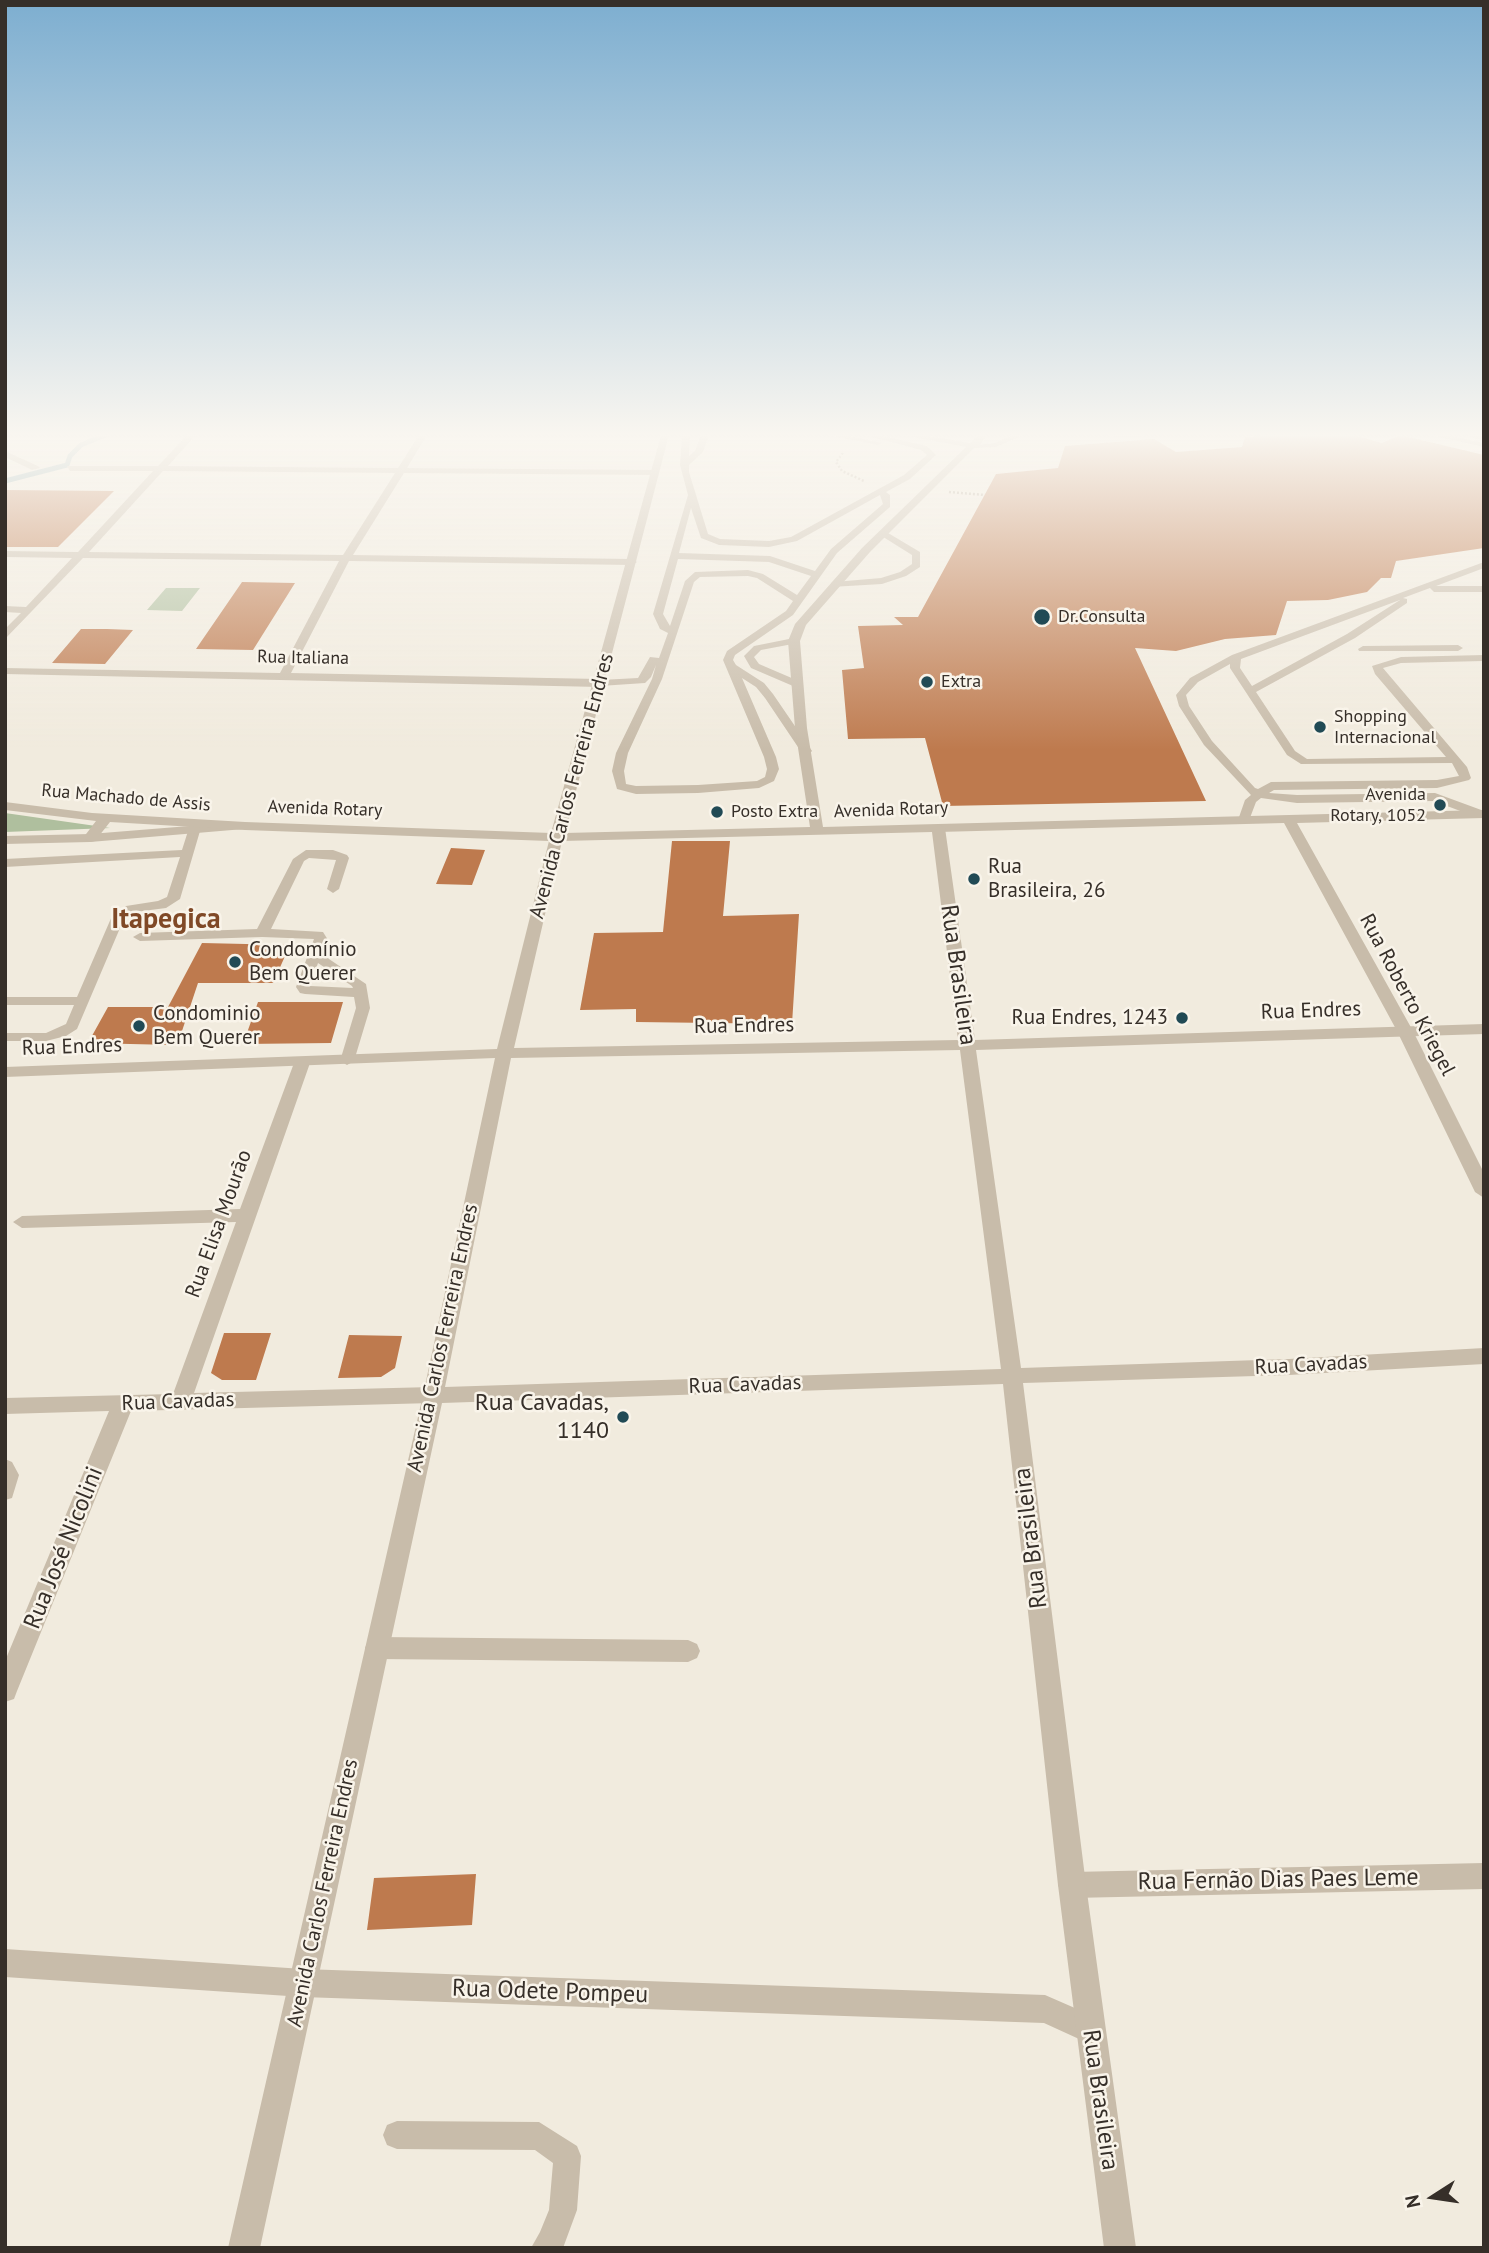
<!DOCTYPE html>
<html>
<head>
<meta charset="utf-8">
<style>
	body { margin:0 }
	#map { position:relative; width:1489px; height:2253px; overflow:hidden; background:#f1ebde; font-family:"PT Sans",sans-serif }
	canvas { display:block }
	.frame { position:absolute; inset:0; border:7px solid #362f29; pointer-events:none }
	.north { position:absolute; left:1398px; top:2162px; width:70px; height:70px; -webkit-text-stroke:5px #f9f4ea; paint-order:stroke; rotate:258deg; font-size:19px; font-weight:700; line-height:28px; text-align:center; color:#362f29 }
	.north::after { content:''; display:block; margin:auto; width:24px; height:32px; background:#362f29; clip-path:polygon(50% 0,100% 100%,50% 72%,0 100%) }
</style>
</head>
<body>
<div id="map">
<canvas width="1489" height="2253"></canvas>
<div class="frame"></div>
<div class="north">N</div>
</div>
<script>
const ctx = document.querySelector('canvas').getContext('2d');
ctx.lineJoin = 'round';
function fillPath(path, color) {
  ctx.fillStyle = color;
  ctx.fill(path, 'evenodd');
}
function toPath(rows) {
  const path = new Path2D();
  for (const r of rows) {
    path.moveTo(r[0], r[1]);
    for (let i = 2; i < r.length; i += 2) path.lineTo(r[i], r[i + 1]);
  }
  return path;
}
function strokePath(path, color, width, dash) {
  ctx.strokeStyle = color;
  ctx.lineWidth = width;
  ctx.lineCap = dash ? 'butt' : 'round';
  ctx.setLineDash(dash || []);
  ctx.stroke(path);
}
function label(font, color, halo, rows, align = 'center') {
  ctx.font = font + ' "PT Sans",sans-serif';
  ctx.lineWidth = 5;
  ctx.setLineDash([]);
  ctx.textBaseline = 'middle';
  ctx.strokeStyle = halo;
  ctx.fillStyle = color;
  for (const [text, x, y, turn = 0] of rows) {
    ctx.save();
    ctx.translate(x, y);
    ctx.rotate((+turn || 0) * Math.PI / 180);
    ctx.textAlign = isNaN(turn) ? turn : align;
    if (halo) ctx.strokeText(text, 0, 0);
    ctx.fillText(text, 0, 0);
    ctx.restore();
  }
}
fillPath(toPath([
	[166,588,200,588,182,611,147,610],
	[5,813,110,828,5,832]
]), '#afbf9e');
strokePath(toPath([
	[5,481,67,465,70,456,81,445,105,435]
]), '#7ea4ac', 5);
fillPath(toPath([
	[1274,435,1353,435,1382,443,1400,435,1484,455,1484,548,1396,561,1391,578,1381,578,1367,592,1328,600,1287,601,1276,635,1225,639,1176,651,1135,648,1206,801,943,806,925,738,848,739,842,670,864,668,858,626,903,625,894,617,918,617,996,474,1058,468,1065,446,1154,439,1176,452,1242,447,1245,437],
	[5,490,114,491,58,547,5,547],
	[242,582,295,583,253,650,196,649],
	[81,629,107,629,133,630,105,664,52,663],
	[672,841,730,841,723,916,799,914,792,1024,636,1022,636,1009,580,1010,594,933,663,932],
	[451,848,485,850,472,885,436,884],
	[202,943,290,945,273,983,198,983,182,1031,173,1045,88,1043,108,1007,168,1007],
	[258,1002,343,1002,331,1043,243,1044],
	[224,1333,271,1333,256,1380,222,1380,211,1373],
	[349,1335,402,1336,395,1368,381,1377,338,1378],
	[476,1874,472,1925,367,1930,374,1878]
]), '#be7a4e');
strokePath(toPath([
	[843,453,836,462,842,471,864,481],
	[949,492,985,495]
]), '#b4a794', 2.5, [2, 2]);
fillPath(toPath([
	[682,435,690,435,689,456,695,451,701,435,709,435,703,452,689,465,689,472,708,534,720,539,769,541,791,537,904,475,927,455,921,450,865,435,878,435,927,446,936,455,910,479,886,492,890,495,890,507,837,553,793,615,735,655,733,660,736,665,764,683,773,694,812,751,810,753,802,753,765,698,756,687,742,678,776,757,779,769,774,781,759,788,698,793,636,794,617,789,612,771,616,753,652,679,656,665,651,677,645,683,600,686,595,683,600,680,638,678,650,657,659,658,668,633,660,629,653,614,688,495,680,465,682,435],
	[880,495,883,504,831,549,815,571,770,556,679,553,691,508,701,538,719,545,769,547,797,541,880,495],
	[678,559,769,562,811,576,797,595,763,574,748,570,695,572,685,581,670,626,663,614,678,559],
	[748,576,757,578,793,601,786,611,727,651,723,660,764,757,767,769,765,777,757,781,698,785,636,786,626,784,624,771,628,753,662,679,694,582,700,577,748,576],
	[828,435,844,435,882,443,878,445,828,435],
	[1013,435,1023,435,996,447,975,448,971,446,995,443,1013,435],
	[1110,435,1144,435,1140,437,1114,437,1110,435],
	[1431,435,1446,435,1484,443,1484,447,1431,435],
	[883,530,920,552,920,567,906,576,882,584,831,587,831,583,834,582,881,578,900,572,912,564,912,555,880,535,880,531,883,530],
	[1484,562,1484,568,1436,586,1484,586,1484,592,1434,592,1430,588,1403,598,1407,599,1407,603,1355,638,1256,692,1295,751,1307,759,1446,757,1375,674,1372,666,1401,657,1484,655,1484,661,1401,663,1383,668,1467,767,1471,778,1469,780,1437,788,1274,790,1269,793,1297,795,1435,793,1484,811,1484,817,1476,817,1434,801,1297,803,1261,798,1256,802,1248,823,1240,823,1238,820,1245,800,1251,795,1204,745,1179,706,1176,695,1190,678,1232,655,1484,562],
	[1400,600,1347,634,1252,686,1240,668,1241,659,1400,600],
	[1230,664,1230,668,1287,755,1301,764,1452,763,1459,776,1437,780,1271,782,1258,789,1255,788,1212,741,1189,706,1186,695,1198,682,1230,664],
	[794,638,798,639,798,643,761,650,754,657,759,664,801,682,801,686,793,686,751,668,744,656,754,646,794,638],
	[1363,646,1458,645,1463,648,1458,651,1359,651,1358,649,1363,646],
	[194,827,200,831,180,899,166,908,135,912,123,921,77,1029,66,1036,46,1041,5,1041,5,1033,46,1033,66,1024,74,1005,5,1005,5,997,77,997,112,916,126,906,158,901,167,897,180,857,5,867,5,859,182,850,188,831,194,827],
	[306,850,333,850,347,855,349,858,339,889,333,893,327,889,336,860,309,858,304,861,271,929,323,932,328,940,322,951,329,959,366,984,370,1008,354,1061,347,1065,340,1061,356,1008,354,997,305,994,300,993,296,987,314,939,262,937,140,941,133,937,140,933,257,929,293,859,306,850],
	[318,963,352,986,353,988,310,986,318,963],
	[5,1459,12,1462,19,1475,12,1498,5,1500,5,1459],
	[397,2121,539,2122,577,2146,581,2156,577,2210,563,2248,531,2248,540,2232,549,2210,553,2163,535,2150,397,2149,387,2145,383,2135,387,2125,397,2121]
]), '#c8bcaa');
fillPath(toPath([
	[187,435,196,435,168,466,398,468,419,435,427,435,407,468,659,470,656,475,404,473,353,555,632,559,637,562,632,565,349,561,291,673,600,679,606,683,600,687,5,674,5,668,280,673,339,561,83,558,5,639,5,629,21,613,5,612,5,606,26,607,72,558,5,557,5,551,78,552,153,471,70,471,67,466,158,466,187,435],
	[163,471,395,473,343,555,89,552,163,471],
	[5,451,38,466,40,468,32,470,5,457,5,451],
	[1484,810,1484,818,1297,823,1413,1031,1484,1173,1484,1198,1475,1192,1397,1031,1284,823,938,832,931,828,938,824,1484,810],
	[239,822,246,826,244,829,90,842,5,844,5,836,90,834,239,822],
	[302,1058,310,1063,194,1393,433,1387,440,1389,443,1395,440,1401,433,1403,131,1411,17,1691,14,1699,5,1702,5,1661,109,1411,5,1414,5,1398,173,1394,236,1222,22,1228,13,1222,22,1216,240,1209,294,1063,302,1058],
	[377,1637,688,1640,697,1644,700,1651,697,1658,688,1662,377,1659,368,1655,365,1648,368,1641,377,1637],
	[1484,1863,1484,1889,1072,1898,1062,1894,1058,1885,1062,1876,1072,1872,1484,1863],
	[5,1949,303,1969,1045,1995,1100,2019,1105,2029,1100,2039,1090,2044,1044,2023,303,1997,5,1977,5,1949]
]), '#c8bcaa');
fillPath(toPath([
	[661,435,669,435,565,833,810,827,795,728,788,641,795,624,862,548,966,447,903,435,922,435,970,443,978,435,987,435,978,448,974,448,870,552,806,625,800,641,807,728,823,827,938,824,945,828,975,1040,1484,1024,1484,1034,976,1050,1021,1368,1289,1359,1484,1348,1484,1364,1289,1375,1023,1383,1086,1885,1136,2248,1104,2248,1058,1885,1003,1384,442,1403,260,2248,228,2248,423,1395,495,1058,5,1077,5,1067,497,1049,549,841,245,830,110,822,95,841,90,842,83,838,96,821,5,810,5,802,92,813,245,822,551,833,661,435],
	[932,832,958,1040,514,1048,562,841,932,832],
	[960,1050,1001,1369,445,1387,511,1058,960,1050],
	[1468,435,1484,435,1484,440,1469,437,1468,435]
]), '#c8bcaa');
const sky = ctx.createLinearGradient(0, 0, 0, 750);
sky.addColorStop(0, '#7daed0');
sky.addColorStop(0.58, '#f9f6f0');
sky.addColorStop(1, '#f9f6f000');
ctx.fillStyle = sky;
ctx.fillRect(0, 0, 1489, 750);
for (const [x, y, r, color] of [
	[1042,617,9,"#214a55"],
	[927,682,7,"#214a55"],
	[1320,727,7,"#214a55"],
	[1440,805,7,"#214a55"],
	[717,812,7,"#214a55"],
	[974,879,7,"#214a55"],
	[235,962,7,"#214a55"],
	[1182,1018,7,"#214a55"],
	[139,1026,7,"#214a55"],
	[623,1417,7,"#214a55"]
]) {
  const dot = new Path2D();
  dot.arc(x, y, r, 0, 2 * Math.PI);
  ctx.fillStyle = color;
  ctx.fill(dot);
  strokePath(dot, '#f9f4ea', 2.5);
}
label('18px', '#362f29', '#f9f4ea', [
	["Dr.Consulta",1058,617],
	["Extra",941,682],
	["Shopping",1334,717],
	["Internacional",1334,738],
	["Avenida",1426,795,"right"],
	["Rotary, 1052",1426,816,"right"],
	["Posto Extra",731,812]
], 'left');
label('18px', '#362f29', '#f9f4ea', [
	["Rua Italiana",303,658,1],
	["Rua Machado de Assis",126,798,5],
	["Avenida Rotary",325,809,2],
	["Avenida Rotary",891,810,-2]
]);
label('21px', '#362f29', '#f9f4ea', [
	["Avenida Carlos Ferreira Endres",572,786,-75],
	["Rua Roberto Kriegel",1407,995,62],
	["Rua Endres",1311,1011,-2],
	["Rua Endres",744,1026,-1],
	["Rua Endres",72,1047,-2],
	["Rua Elisa Mourão",219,1224,-70],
	["Avenida Carlos Ferreira Endres",443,1338,-78],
	["Rua Cavadas",1311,1365,-3],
	["Rua Cavadas",745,1385,-2],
	["Rua Cavadas",178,1402,-2],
	["Avenida Carlos Ferreira Endres",323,1893,-78]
]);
label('21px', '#362f29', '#f9f4ea', [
	["Rua",988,867],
	["Brasileira, 26",988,891],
	["Condomínio",249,950],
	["Bem Querer",249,974],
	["Condominio",153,1014],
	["Bem Querer",153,1038],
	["Rua Endres, 1243",1168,1018,"right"]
], 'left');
label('24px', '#362f29', '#f9f4ea', [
	["Rua Brasileira",958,975,82],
	["Rua Brasileira",1031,1538,-97],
	["Rua José Nicolini",64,1548,-68],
	["Rua Fernão Dias Paes Leme",1278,1880,-1],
	["Rua Odete Pompeu",550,1992,2],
	["Rua Brasileira",1100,2100,82]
]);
label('24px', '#362f29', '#f9f4ea', [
	["Rua Cavadas,",609,1403],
	["1140",609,1431]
], 'right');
label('bold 28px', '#804927', '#f9f4ea', [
	["Itapegica",166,920]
]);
</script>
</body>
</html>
